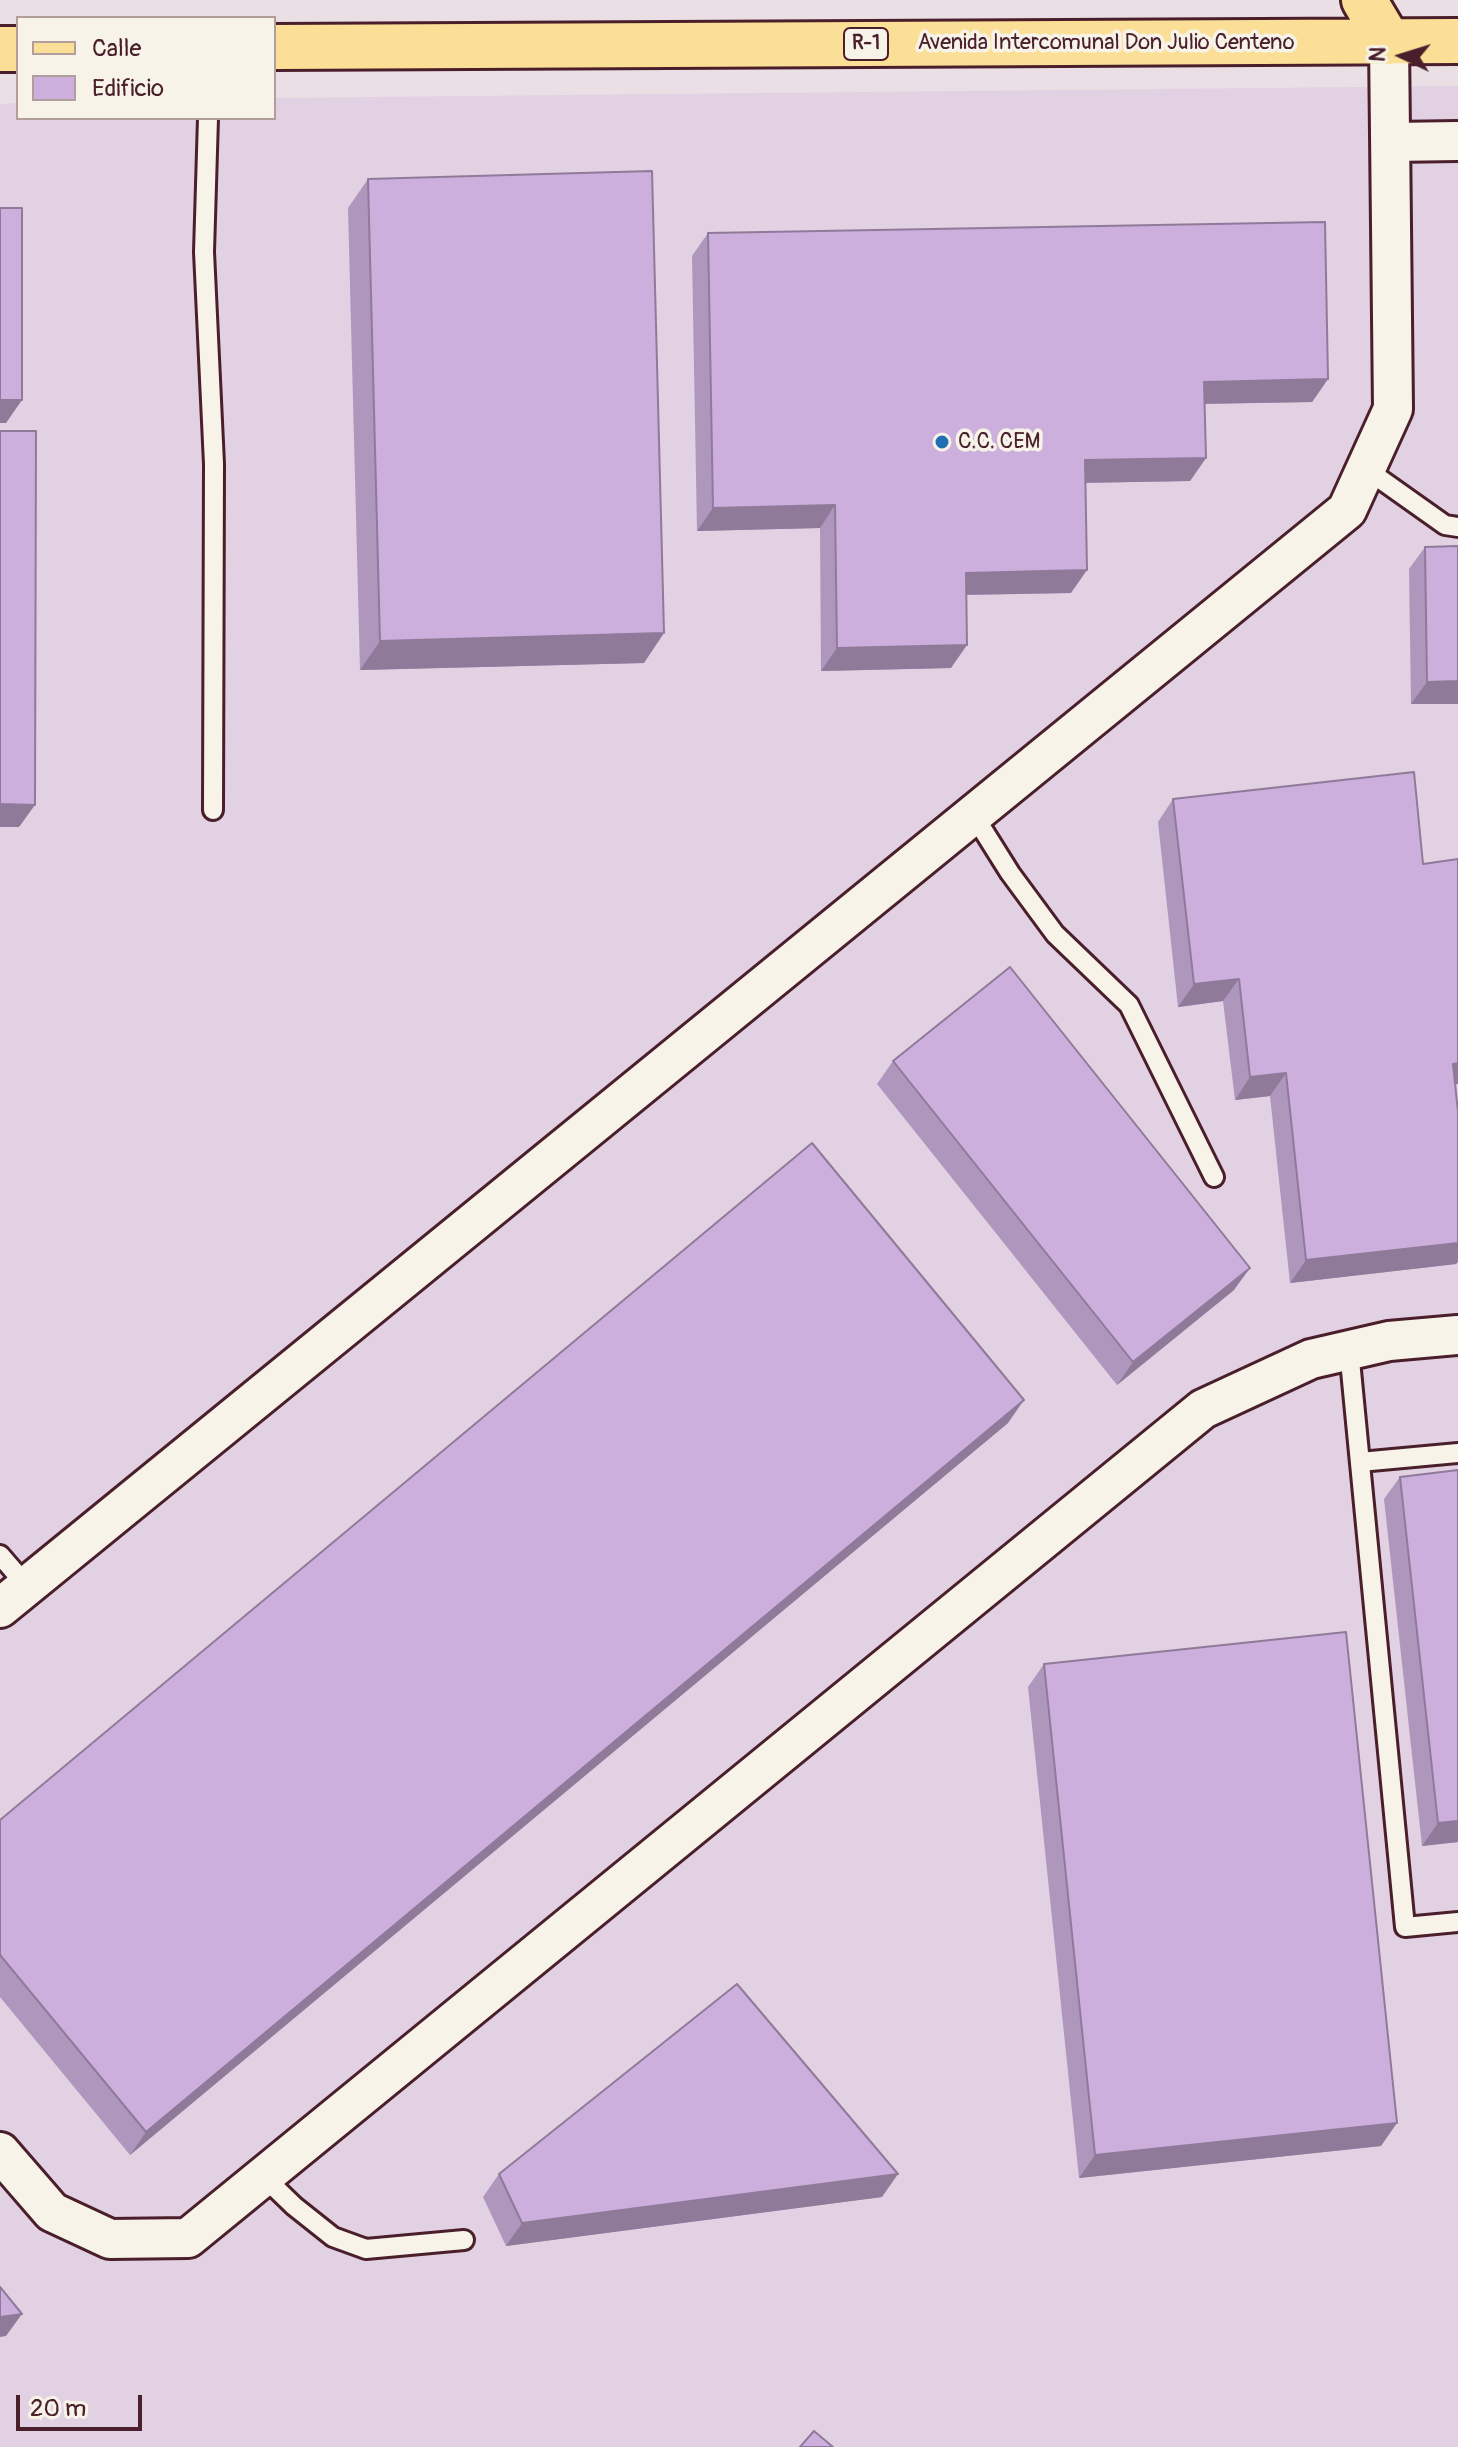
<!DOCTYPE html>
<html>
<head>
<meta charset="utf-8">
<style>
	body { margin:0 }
	#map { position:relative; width:1458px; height:2447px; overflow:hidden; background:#eadfe4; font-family:Pangolin,sans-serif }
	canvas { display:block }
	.legend { position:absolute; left:16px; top:16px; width:260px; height:104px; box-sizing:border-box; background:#f7f3e8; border:2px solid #b29e9c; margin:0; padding:10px 14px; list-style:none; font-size:24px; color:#4a1f2b }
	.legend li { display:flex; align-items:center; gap:16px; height:40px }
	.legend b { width:40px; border:2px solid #b29e9c }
	.north { position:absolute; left:1362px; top:16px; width:80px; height:80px; -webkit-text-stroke:6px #f7f3e8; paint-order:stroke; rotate:274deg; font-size:22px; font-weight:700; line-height:32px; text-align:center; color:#4a1f2b }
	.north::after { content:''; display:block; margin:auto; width:28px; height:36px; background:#4a1f2b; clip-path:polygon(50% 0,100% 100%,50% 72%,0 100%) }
	.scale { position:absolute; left:16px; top:2395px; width:126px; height:36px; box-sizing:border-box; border:4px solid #4a1f2b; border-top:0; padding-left:10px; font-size:24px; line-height:28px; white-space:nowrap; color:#4a1f2b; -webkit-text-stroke:6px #f7f3e8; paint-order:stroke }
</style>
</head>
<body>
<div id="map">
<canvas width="1458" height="2447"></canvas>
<ul class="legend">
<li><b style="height:10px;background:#fbdf96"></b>Calle</li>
<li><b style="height:22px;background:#ccafdc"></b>Edificio</li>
</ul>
<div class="north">N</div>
<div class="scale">20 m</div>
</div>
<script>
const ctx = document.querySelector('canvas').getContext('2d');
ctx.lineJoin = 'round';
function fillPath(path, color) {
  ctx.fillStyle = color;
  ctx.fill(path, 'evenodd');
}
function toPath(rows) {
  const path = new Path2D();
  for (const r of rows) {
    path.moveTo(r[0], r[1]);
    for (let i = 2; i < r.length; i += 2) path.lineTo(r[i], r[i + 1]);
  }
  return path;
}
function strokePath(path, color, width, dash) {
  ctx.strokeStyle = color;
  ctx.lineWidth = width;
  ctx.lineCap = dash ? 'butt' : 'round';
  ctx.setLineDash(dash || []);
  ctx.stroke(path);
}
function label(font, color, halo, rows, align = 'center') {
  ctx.font = font + ' Pangolin,sans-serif';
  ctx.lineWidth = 7;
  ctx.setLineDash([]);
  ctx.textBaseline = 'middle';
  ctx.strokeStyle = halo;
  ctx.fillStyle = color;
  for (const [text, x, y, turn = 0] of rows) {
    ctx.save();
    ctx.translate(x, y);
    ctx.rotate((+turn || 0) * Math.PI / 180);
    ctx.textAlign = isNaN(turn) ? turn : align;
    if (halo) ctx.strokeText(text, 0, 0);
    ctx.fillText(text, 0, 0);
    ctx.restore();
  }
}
fillPath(toPath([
	[1458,86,1458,2447,0,2447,0,104,18,103,18,118,274,118,274,98]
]), '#e1d1e2');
const service = toPath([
	[208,118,204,252,214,464,213,810],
	[1366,469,1445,525,1458,527],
	[973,814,1010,873,1055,934,1129,1005,1214,1177],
	[1349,1350,1405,1927,1458,1922],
	[1360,1462,1458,1453],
	[0,1555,26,1585],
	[264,2177,294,2206,333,2237,366,2249,464,2240]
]);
const minor = toPath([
	[1392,142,1458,141],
	[0,1608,1347,510,1393,409,1389,42],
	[0,2152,52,2212,110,2239,188,2238,1203,1409,1311,1359,1389,1341,1458,1335]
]);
const primary = toPath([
	[1364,0,1389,42],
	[274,47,1458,41],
	[0,49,18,49]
]);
strokePath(service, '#4a1f2b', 24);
strokePath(minor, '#4a1f2b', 44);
strokePath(primary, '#4a1f2b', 50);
strokePath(service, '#f7f3e8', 18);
strokePath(minor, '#f7f3e8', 38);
strokePath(primary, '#fbdf96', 44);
fillPath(toPath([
	[368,179,644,663,360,670,348,208],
	[708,233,1328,379,1312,402,1204,404,1206,458,1190,481,1086,483,1071,593,966,595,951,668,821,671,820,528,697,531,692,256],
	[1458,546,1458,704,1411,704,1409,569,1425,547],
	[1173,799,1423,864,1455,1084,1456,1264,1290,1283,1270,1096,1235,1100,1223,1001,1178,1007,1158,822],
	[893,1061,1234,1290,1117,1385,877,1084],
	[1008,1423,130,2155,0,1997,0,1820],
	[1400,1477,1458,1842,1422,1846,1384,1499],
	[1044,1664,1381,2146,1079,2178,1028,1687],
	[499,2174,882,2197,506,2246,483,2197]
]), '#af96bd');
fillPath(toPath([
	[1328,379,1312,402,1188,404,1204,382],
	[0,400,22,400,6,423,0,423],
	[1206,458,1190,481,1069,483,1085,460],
	[835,505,820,528,697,531,713,508],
	[1087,570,1071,593,950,595,966,573],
	[664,633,644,663,360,670,380,641],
	[967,645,951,668,821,671,837,648],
	[1458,681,1458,704,1411,704,1427,682],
	[0,804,35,805,19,827,0,827],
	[1239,979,1223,1001,1178,1007,1194,984],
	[1458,1063,1458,1084,1437,1086,1453,1064],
	[1286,1073,1270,1096,1235,1100,1250,1077],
	[1458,1243,1458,1262,1456,1264,1290,1283,1306,1260],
	[1250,1268,1234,1290,1117,1385,1133,1362],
	[1024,1400,1008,1423,130,2155,146,2132],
	[1458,1821,1458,1842,1422,1846,1438,1823],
	[1397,2123,1381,2146,1079,2178,1095,2155],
	[898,2174,882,2197,506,2246,522,2223],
	[22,2314,6,2336,0,2337,0,2317]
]), '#8f7a9a');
const building = toPath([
	[652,171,664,633,380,641,368,179,652,171],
	[0,208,22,208,22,400,0,400,0,208],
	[1325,222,1328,379,1204,382,1206,458,1085,460,1087,570,966,573,967,645,837,648,835,505,713,508,708,233,1325,222],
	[0,431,36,431,35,805,0,804,0,431],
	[1458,546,1458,681,1427,682,1425,547,1458,546],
	[1414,772,1423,864,1458,859,1458,1063,1453,1064,1458,1112,1458,1243,1306,1260,1286,1073,1250,1077,1239,979,1194,984,1173,799,1414,772],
	[1010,967,1250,1268,1133,1362,893,1061,1010,967],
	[812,1143,1024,1400,146,2132,0,1955,0,1820,812,1143],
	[1458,1470,1458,1821,1438,1823,1400,1477,1458,1470],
	[1346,1632,1397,2123,1095,2155,1044,1664,1346,1632],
	[737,1984,898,2174,522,2223,499,2174,737,1984],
	[0,2287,22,2314,0,2317,0,2287],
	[814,2431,833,2447,800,2447,814,2431]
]);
fillPath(building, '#ccafdc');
strokePath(building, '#8f7a9a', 2);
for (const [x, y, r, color] of [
	[942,442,8,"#1f6fb2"]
]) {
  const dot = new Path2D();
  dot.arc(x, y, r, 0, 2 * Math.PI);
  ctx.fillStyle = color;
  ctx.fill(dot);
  strokePath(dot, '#f7f3e8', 3);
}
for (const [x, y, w] of [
	[866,44,44]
]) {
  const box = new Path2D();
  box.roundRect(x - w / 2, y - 16, w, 32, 6);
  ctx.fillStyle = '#f7f3e8';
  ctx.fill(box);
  strokePath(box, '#4a1f2b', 2);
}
label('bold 20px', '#4a1f2b', null, [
	["R-1",866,44]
]);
label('22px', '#4a1f2b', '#f7f3e8', [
	["Avenida Intercomunal Don Julio Centeno",1106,43]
]);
label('22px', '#4a1f2b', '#f7f3e8', [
	["C.C. CEM",958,442]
], 'left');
</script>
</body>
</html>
